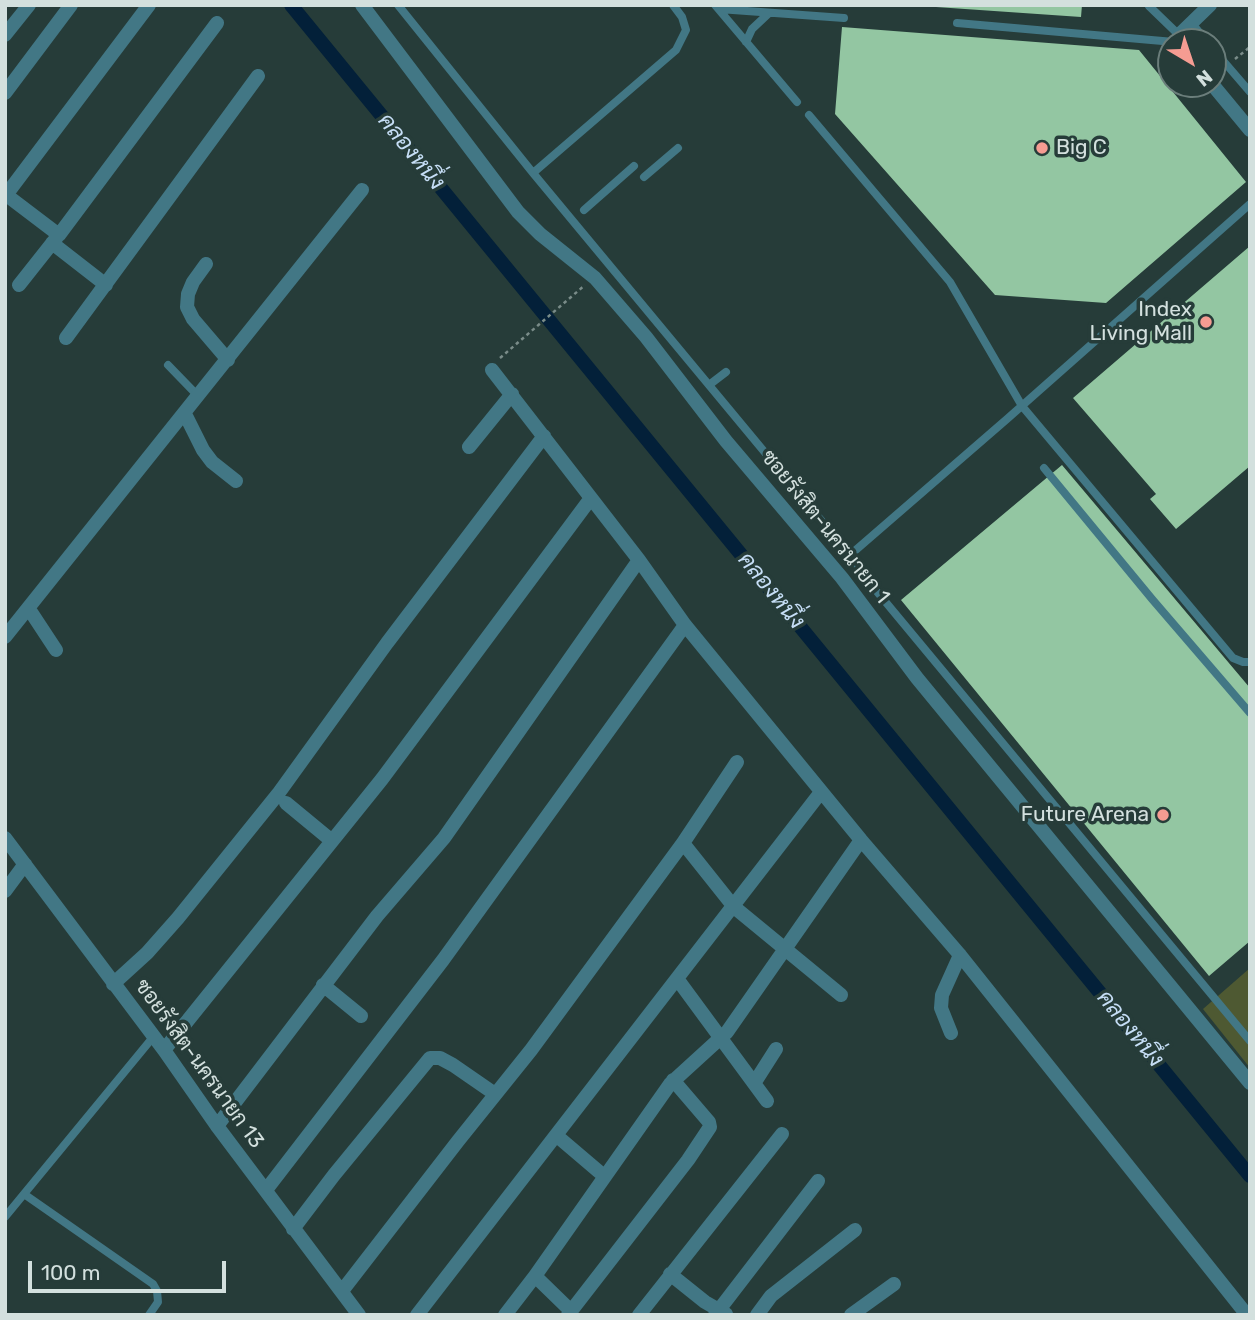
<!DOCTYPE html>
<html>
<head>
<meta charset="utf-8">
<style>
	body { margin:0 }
	#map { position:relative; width:1255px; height:1320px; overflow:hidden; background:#263c39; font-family:Rubik,sans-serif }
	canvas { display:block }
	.frame { position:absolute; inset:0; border:7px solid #d3e0de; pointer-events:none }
	.north { position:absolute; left:1157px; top:28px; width:70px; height:70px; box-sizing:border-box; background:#263c39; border:2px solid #6b7e7b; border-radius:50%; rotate:141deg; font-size:19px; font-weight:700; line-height:28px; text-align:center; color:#d3e0de }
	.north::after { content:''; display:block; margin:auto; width:24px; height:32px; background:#f59c92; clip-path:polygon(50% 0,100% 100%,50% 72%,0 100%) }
	.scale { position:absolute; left:28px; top:1261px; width:198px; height:32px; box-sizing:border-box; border:4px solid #d3e0de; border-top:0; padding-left:9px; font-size:21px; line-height:24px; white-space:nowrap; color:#d3e0de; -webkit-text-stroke:5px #263c39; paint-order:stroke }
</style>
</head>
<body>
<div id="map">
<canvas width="1255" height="1320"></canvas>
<div class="frame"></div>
<div class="north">N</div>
<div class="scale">100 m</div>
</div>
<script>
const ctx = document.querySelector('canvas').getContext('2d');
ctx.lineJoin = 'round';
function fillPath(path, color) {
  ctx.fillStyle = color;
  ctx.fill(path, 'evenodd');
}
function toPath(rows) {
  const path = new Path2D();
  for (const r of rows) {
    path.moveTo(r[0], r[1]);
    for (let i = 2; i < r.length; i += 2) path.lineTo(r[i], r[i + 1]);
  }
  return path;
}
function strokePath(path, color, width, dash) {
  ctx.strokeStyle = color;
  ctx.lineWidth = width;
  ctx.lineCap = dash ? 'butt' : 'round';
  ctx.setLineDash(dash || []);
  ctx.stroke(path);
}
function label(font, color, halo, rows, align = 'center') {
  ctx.font = font + ' Rubik,Sarabun,sans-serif';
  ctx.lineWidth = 7;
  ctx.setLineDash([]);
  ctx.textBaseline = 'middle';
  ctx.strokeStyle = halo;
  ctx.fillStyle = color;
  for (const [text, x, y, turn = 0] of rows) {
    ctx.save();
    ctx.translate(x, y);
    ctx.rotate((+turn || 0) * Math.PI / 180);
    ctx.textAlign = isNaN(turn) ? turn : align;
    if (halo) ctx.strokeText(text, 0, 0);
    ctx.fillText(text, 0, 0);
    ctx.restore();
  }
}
fillPath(toPath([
	[1250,968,1250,1068,1203,1009]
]), '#4e5932');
strokePath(toPath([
	[291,5,1250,1176]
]), '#032039', 14);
fillPath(toPath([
	[936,5,1082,5,1081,17,936,7],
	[842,27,1139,50,1246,182,1106,303,995,295,835,114],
	[1250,246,1250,466,1176,529,1150,499,1156,494,1073,398],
	[1062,465,1250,688,1250,941,1209,976,901,600]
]), '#93c6a2');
strokePath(toPath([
	[1235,59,1250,47],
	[500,358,585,285]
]), '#7a8c89', 2.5, [3.5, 3.5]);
strokePath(toPath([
	[398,5,533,173,850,555,1007,419,1250,204],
	[715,5,797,102],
	[1149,6,1179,35],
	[719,9,844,18],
	[1191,22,1207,42],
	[957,23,1174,42],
	[746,42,752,29,769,13],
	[1213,49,1250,92],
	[809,115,950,282,1022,406,1233,658,1243,662,1250,662],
	[533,173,676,50,686,30,682,17,673,5],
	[644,177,678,148],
	[584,210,634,166],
	[168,365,199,397],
	[709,385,726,372],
	[1044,468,1152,599,1250,713],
	[850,555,869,582,1250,1041],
	[24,1194,153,1284,157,1291,158,1302,149,1315],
	[5,1217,154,1036]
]), '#427785', 8);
strokePath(toPath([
	[362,5,518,212,540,234,595,278,646,337,726,441,842,578,917,678,1250,1083],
	[5,35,29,5],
	[1177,42,1179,35,1210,5],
	[1212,84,1250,130],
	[5,93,71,5],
	[5,194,59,235,217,23],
	[6,195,149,5],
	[52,243,106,285],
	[206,264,193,282,188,294,187,307,193,319,228,360],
	[19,285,57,237],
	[66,338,258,76],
	[492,370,639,560,685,625,861,840,960,955,1247,1315],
	[185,414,203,450,212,462,236,481],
	[469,447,512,394],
	[29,609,56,650],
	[5,637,362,190],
	[737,762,683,843,734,907,841,995],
	[286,803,332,841],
	[5,838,164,1050,217,1126,359,1315],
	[5,891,25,864],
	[678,980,767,1101],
	[113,984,147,953,178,918,278,794,387,643,544,436],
	[323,985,361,1016],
	[951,1033,941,1008,942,995,960,955],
	[164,1050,382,779,591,498],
	[755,1082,776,1049],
	[217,1126,377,916,444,838,639,560],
	[557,1136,604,1176],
	[266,1190,443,960,685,625],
	[293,1229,334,1175,430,1058,440,1058,453,1065,495,1094],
	[670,1274,705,1302,726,1314],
	[342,1291,458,1141,531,1050,683,843],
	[571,1311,535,1276,670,1084,727,1032,861,840],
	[417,1315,821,792],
	[505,1315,535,1276],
	[568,1315,688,1160,710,1127,709,1122,673,1080],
	[639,1315,782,1134],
	[715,1315,818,1181],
	[757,1315,771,1296,855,1230],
	[851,1315,894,1284]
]), '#427785', 14);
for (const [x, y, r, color] of [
	[1042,148,7,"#f59c92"],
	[1206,322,7,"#f59c92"],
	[1163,815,7,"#f59c92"]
]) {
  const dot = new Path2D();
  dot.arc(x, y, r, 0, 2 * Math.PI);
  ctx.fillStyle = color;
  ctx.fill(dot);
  strokePath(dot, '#263c39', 2.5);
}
label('21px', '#d3e0de', '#263c39', [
	["Big C",1056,148,"left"],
	["Index",1192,310],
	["Living Mall",1192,334],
	["Future Arena",1149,815]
], 'right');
label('21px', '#d3e0de', '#263c39', [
	["ซอยรังสิต-นครนายก 1",825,527,51],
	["ซอยรังสิต-นครนายก 13",199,1064,54]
]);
label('italic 23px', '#c6def6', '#263c39', [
	["คลองหนึ่ง",411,152,51],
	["คลองหนึ่ง",771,591,51],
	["คลองหนึ่ง",1130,1029,51]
]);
</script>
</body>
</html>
